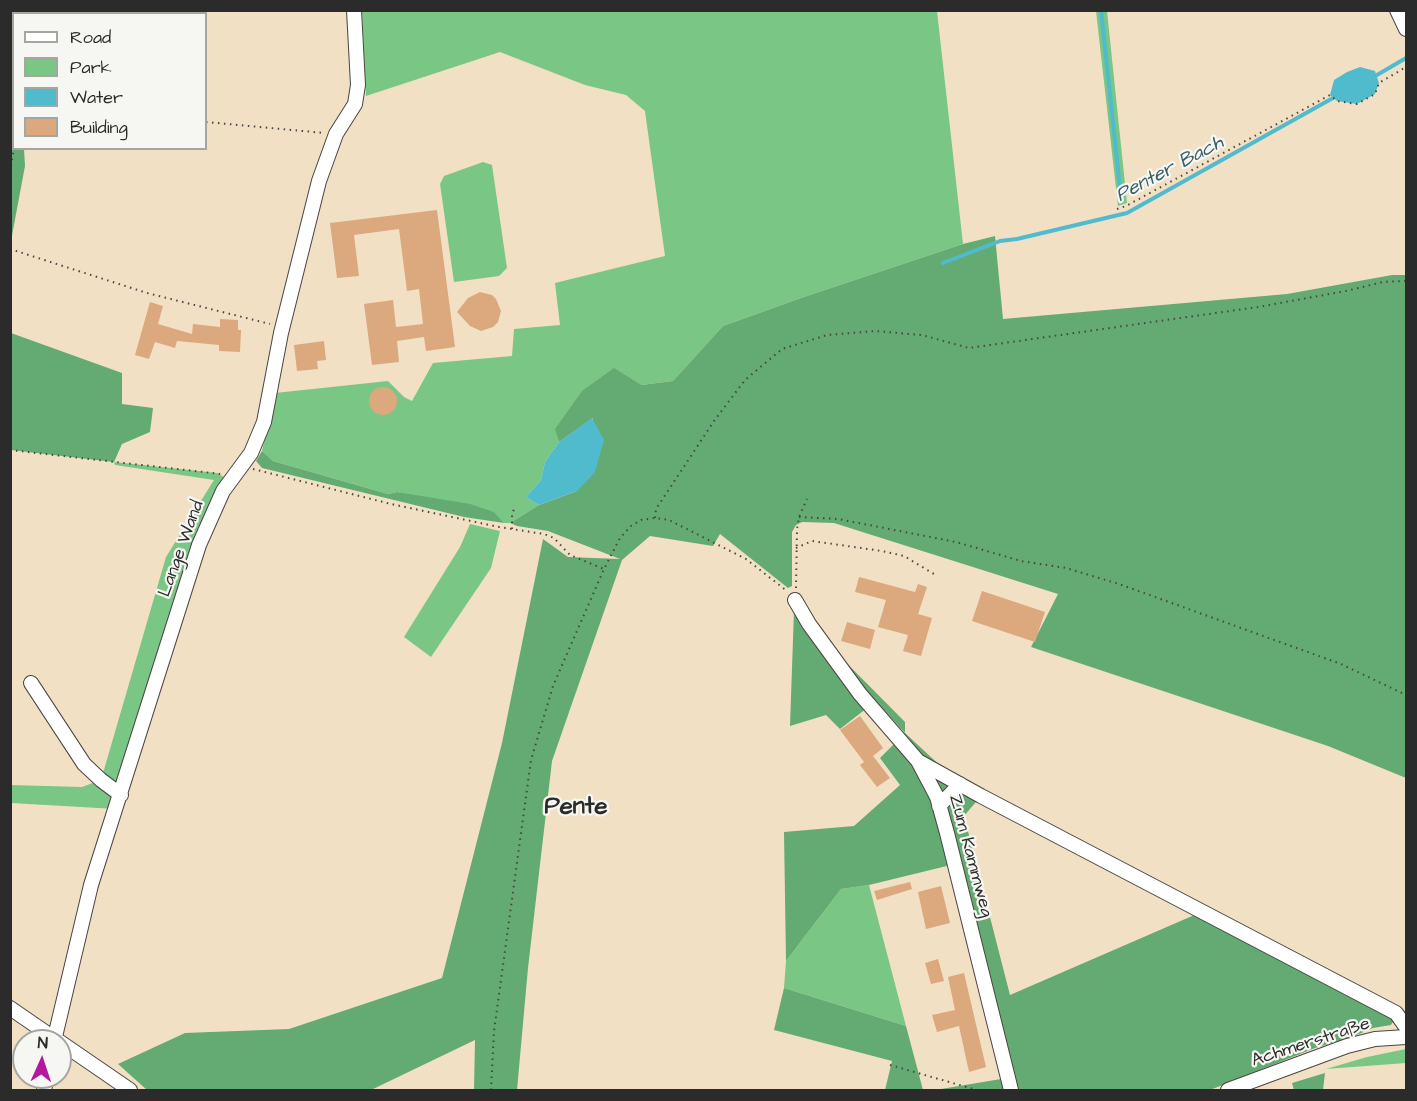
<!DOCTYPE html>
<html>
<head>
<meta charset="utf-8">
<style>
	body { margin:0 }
	#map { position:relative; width:1417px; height:1101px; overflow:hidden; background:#f2e0c5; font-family:"Architects Daughter",sans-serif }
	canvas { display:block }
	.frame { position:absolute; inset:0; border:12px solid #2b2b2b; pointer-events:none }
	.legend { position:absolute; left:12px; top:12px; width:195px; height:138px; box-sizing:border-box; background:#f6f6f2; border:2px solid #a5a5a2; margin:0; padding:8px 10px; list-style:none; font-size:18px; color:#2b2b2b }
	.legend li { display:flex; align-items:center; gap:12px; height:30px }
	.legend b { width:30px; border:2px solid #a5a5a2 }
	.north { position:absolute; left:12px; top:1029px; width:60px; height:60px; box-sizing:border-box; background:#f6f6f2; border:2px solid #a5a5a2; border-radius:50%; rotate:3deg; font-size:16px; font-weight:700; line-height:24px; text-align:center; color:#2b2b2b }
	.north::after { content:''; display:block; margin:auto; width:21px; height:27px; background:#b5179e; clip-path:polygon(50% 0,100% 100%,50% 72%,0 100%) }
</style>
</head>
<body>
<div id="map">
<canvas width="1417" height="1101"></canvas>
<div class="frame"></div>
<ul class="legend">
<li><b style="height:8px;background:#fff"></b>Road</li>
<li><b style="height:16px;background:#7ac685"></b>Park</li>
<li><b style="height:16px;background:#51bbce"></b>Water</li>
<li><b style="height:16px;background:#dca87d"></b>Building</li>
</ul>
<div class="north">N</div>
</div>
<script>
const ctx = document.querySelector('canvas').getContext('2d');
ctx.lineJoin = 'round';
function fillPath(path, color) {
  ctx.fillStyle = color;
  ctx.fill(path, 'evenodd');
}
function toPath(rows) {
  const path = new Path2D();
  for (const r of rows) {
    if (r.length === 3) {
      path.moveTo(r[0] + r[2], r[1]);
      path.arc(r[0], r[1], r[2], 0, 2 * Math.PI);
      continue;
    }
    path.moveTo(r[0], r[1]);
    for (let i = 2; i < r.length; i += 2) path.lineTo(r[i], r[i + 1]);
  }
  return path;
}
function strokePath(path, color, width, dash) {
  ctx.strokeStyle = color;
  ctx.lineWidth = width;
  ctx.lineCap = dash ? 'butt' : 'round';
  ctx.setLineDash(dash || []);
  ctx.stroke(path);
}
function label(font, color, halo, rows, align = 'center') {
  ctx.font = font + ' "Architects Daughter",sans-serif';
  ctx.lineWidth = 4.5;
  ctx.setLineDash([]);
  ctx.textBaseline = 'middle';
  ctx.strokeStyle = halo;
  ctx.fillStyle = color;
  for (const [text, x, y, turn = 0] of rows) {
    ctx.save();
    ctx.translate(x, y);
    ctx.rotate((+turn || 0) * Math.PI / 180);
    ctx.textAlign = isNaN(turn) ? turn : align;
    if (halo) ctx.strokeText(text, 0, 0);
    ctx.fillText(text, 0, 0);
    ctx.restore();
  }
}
fillPath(toPath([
	[362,11,937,11,963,244,801,298,723,326,673,381,641,385,556,428,559,442,545,462,541,480,526,497,539,505,510,523,504,523,493,512,397,492,388,494,273,461,262,451,275,393,388,381,404,397,412,401,433,363,512,356,514,329,560,325,555,283,665,256,645,111,626,95,585,85,500,52,366,96],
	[1096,11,1107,11,1127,203,1118,206],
	[483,162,492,165,507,268,499,276,454,282,440,184,444,176],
	[114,462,217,473,224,477,196,536,116,809,11,803,10,785,82,787,101,780,166,557,214,480,115,465],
	[470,524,500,531,491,568,431,657,404,637,460,547],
	[869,885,906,1026,784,988,786,961,841,889],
	[1406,1049,1406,1063,1326,1069,1367,1057]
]), '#7ac685');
fillPath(toPath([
	[11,96,13,98,14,148,24,149,25,166,11,241],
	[995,236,1003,319,1287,294,1392,275,1406,275,1406,778,1328,746,1031,647,1058,594,834,523,802,522,796,525,792,532,792,586,788,588,720,534,713,546,650,536,622,560,552,761,528,968,517,1090,474,1090,475,1040,371,1090,147,1090,118,1064,185,1033,289,1029,442,978,502,743,543,539,568,557,620,559,548,531,517,526,510,523,539,505,577,491,593,418,559,442,555,429,582,391,614,368,641,385,673,381,723,326,801,298,963,244],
	[11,333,122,373,122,404,153,408,150,432,122,444,114,462,11,450],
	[262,451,273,461,388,494,397,492,470,504,494,512,504,523,464,517,262,468,256,461],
	[794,610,905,722,905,733,960,784,981,796,964,816,1010,995,1199,913,1396,1017,1391,1025,1373,1028,1352,1037,1315,1048,1210,1090,935,1090,1007,1078,955,864,869,885,841,889,786,961,784,832,854,826,900,785,880,758,905,733,876,701,840,729,826,715,790,726],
	[784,988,906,1026,923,1090,885,1090,892,1061,774,1030],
	[1325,1073,1323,1090,1294,1090,1292,1083]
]), '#63ab72');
fillPath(toPath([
	[1360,67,1375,71,1379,83,1375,94,1357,104,1337,101,1330,95,1334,80,1347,72],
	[592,418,604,440,595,472,577,491,539,505,526,497,541,480,545,462,559,442]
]), '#51bbce');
strokePath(toPath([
	[1101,10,1121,198],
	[1377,75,1406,58],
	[943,263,1000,241,1017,239,1127,213,1333,98]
]), '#51bbce', 4);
fillPath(toPath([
	[437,210,455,347,426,351,424,337,397,341,399,362,372,365,364,304,393,300,396,327,423,324,419,289,407,291,399,229,354,235,359,276,337,278,330,223],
	[480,292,492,295,496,299,501,311,498,322,493,327,481,331,470,326,457,312,468,298],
	[150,302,163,306,158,324,192,334,193,324,220,327,220,319,238,320,238,330,241,330,240,352,219,351,219,345,177,341,175,348,155,342,149,359,135,355],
	[324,341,326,360,317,361,318,369,297,371,294,345],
	[383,401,14],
	[859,577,915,592,918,584,927,587,918,614,932,618,921,656,903,651,908,635,878,627,886,600,855,592],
	[982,591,1045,612,1035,642,972,621],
	[847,622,875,630,870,649,841,641],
	[860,716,883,748,873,756,890,778,877,787,860,765,864,762,840,730],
	[910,882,912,889,877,900,874,891],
	[941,886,950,923,926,929,918,892],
	[938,959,944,981,931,984,925,963],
	[964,973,986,1067,969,1072,959,1026,937,1032,932,1015,955,1010,948,977]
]), '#dca87d');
const minor = toPath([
	[1397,10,1406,29],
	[795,600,809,624,860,694,918,761,937,797,947,833,1011,1090],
	[31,683,84,764,101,780,121,795],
	[918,761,981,796,1396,1013,1406,1027],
	[939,806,960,784],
	[10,1008,58,1041],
	[54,1041,91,885,199,545,223,491,251,453,264,422,281,333,319,181,336,134,355,104,358,85,354,10],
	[60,1042,130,1090],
	[44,1090,47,1077],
	[1228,1090,1347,1046,1375,1039,1406,1037]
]);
strokePath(minor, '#494642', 16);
strokePath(toPath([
	[206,122,324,133],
	[10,172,14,148],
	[1117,209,1126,206,1330,95,1337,101,1357,104,1375,94,1379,83,1406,67],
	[10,249,147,293,270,324],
	[10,450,221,474],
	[253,469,391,504,499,527,544,534,554,538,570,555,604,569],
	[799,517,838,519,956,542,1021,561,1066,568,1119,584,1341,664,1406,695],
	[655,518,656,509,714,421,745,380,782,349,827,335,875,331,922,335,969,348,1258,307,1346,291,1383,282,1406,281],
	[512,529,512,515,515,506],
	[796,548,812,541,882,551,904,556,934,574],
	[796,588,797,529,799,517,807,499],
	[890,1065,977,1090],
	[491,1090,494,1031,531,760,553,686,604,569,620,538,631,526,641,520,655,518,669,520,746,559,787,591]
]), '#494642', 2, [1.5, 4.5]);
strokePath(minor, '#fff', 14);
label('18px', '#2b2b2b', '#f6f6f2', [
	["Lange Wand",182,549,-70],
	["Zum Kammweg",970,856,75],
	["Achmerstraße",1311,1043,-18]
]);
label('italic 20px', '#385d64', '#f6f6f2', [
	["Penter Bach",1170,170,-28]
]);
label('bold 24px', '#2b2b2b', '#f6f6f2', [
	["Pente",576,808]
]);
</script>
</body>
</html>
